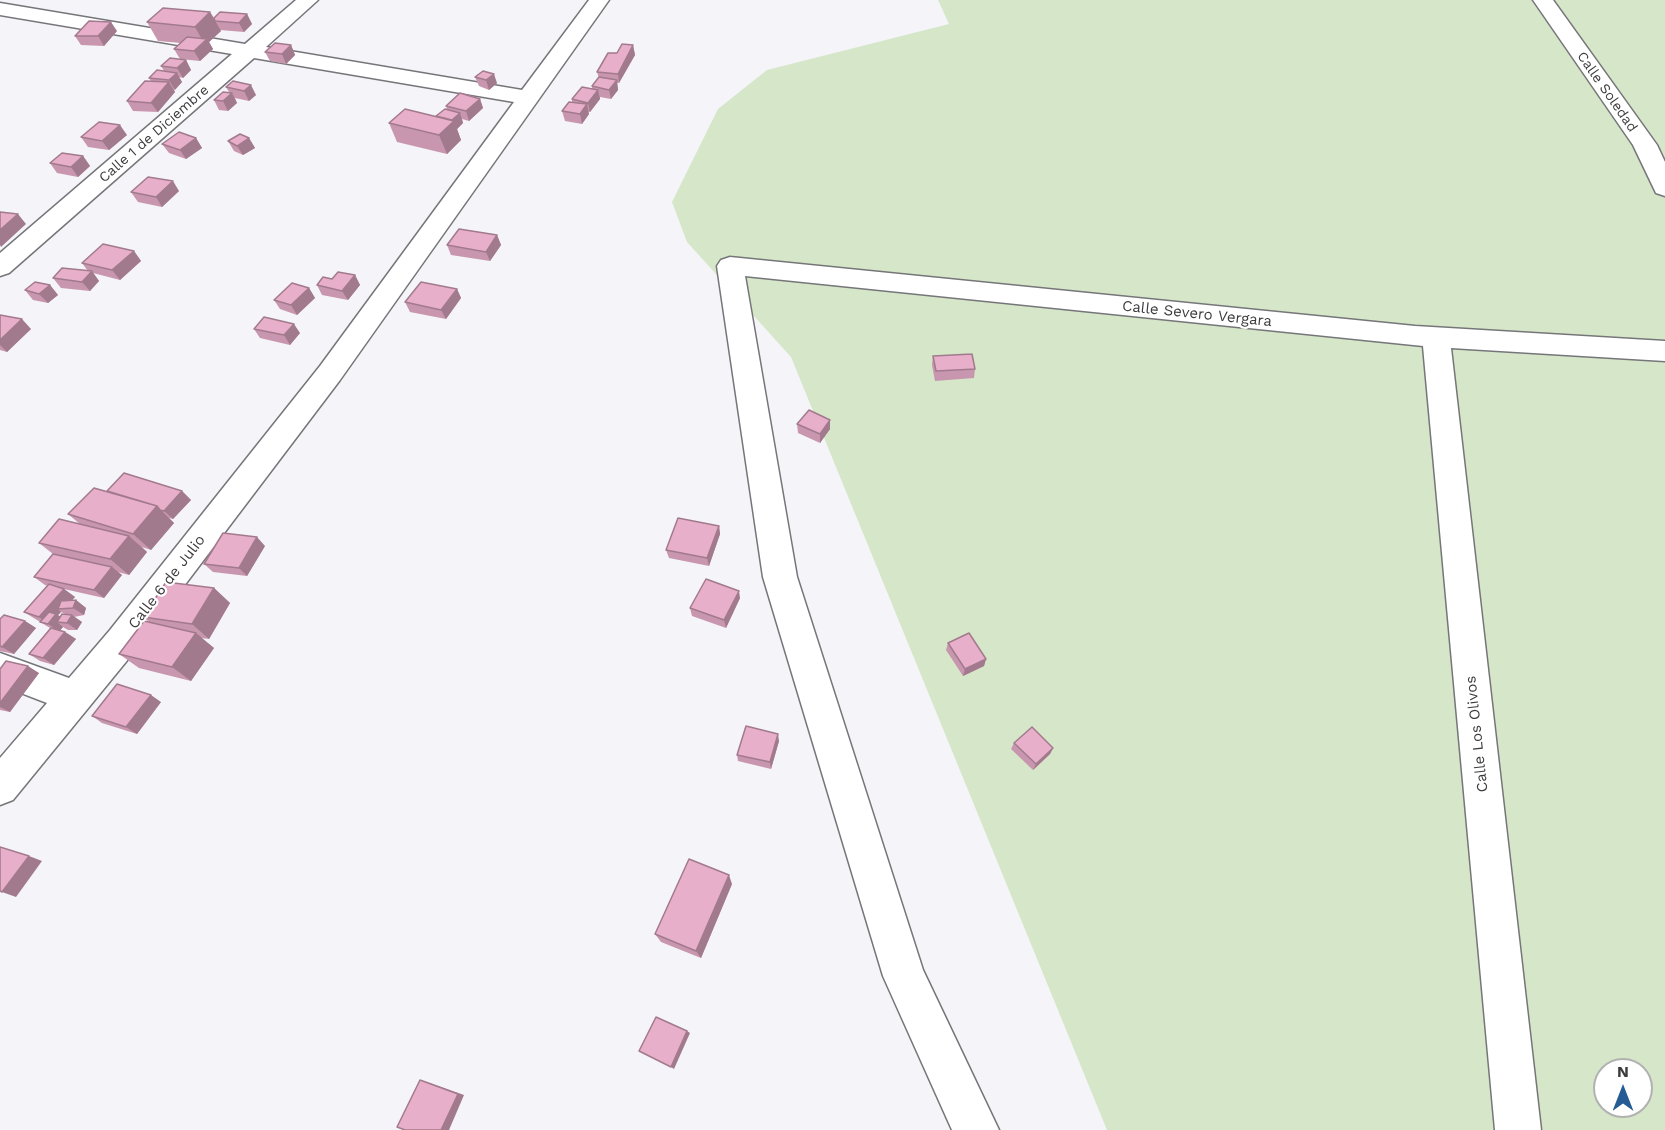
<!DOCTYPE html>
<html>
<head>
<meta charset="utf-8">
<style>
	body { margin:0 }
	#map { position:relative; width:1665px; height:1130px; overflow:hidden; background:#f4f4f9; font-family:"Work Sans",sans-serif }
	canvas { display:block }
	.north { position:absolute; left:1593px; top:1058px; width:60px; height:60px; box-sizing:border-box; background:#fff; border:2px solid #b1b1b2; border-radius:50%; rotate:0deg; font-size:16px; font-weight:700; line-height:24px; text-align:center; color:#3c3c3e }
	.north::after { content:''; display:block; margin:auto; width:21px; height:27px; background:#265c94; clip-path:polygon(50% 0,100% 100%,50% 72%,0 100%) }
</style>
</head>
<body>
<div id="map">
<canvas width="1665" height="1130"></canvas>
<div class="north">N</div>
</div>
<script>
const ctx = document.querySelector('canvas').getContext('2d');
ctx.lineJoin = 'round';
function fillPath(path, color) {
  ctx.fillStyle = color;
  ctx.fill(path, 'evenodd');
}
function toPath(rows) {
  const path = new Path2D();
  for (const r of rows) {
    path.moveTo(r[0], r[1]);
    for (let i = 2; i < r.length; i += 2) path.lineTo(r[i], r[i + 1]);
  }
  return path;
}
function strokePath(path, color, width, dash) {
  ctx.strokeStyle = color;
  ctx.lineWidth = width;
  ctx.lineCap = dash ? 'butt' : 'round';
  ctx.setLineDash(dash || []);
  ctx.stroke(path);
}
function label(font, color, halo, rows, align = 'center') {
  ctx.font = font + ' "Work Sans",sans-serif';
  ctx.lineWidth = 4.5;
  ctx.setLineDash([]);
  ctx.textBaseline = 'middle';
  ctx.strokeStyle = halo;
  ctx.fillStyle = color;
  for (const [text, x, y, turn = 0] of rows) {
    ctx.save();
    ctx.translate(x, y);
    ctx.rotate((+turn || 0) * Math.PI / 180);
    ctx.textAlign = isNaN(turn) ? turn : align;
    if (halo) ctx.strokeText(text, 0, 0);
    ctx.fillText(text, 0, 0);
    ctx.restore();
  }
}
fillPath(toPath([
	[938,0,1665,0,1665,1130,1107,1130,791,357,687,242,672,202,718,109,767,70,949,24],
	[1605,1070,1641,1070,1641,1106,1605,1106]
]), '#d5e7c8');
const minor = toPath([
	[296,0,318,0,266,47,522,90,589,0,609,0,340,380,134,652,13,800,0,805,0,758,47,703,0,685,0,653,69,678,110,630,320,366,514,102,254,58,9,273,0,276,0,253,232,54,0,15,0,3,245,44,296,0],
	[1533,0,1553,0,1657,145,1665,162,1665,196,1656,193,1633,145,1533,0],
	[730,257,1415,326,1665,341,1665,361,1451,348,1541,1130,1495,1130,1423,346,745,276,797,577,923,970,999,1130,952,1130,883,976,763,577,717,266,721,260,730,257]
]);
strokePath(minor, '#76767a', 3);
fillPath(minor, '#fff');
fillPath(toPath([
	[210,12,214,18,247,14,252,24,244,32,220,30,221,31,209,42,213,49,200,61,180,59,174,49,180,43,158,41,147,22],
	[117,31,104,46,81,45,75,36],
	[291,45,295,55,286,64,270,61,265,52],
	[633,45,635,55,619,83,617,83,618,90,611,99,600,97,600,99,590,112,588,112,589,114,582,124,565,121,562,111,572,102,572,99,592,89,592,86,599,78,597,72,617,53],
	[186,60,191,70,183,78,179,77,182,82,174,90,175,92,158,112,133,111,127,101,151,81,149,78,164,71,161,66],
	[475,77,497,83,489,90,479,86],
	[233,81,256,95,249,101,235,98,237,103,228,111,219,110,214,100,229,92,226,87],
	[480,99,483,108,469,121,462,119,463,123,457,129,461,140,447,154,397,142,389,123,436,116,447,109,446,106],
	[127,135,109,150,88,147,81,137],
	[196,138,202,148,186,159,169,153,162,144],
	[249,138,255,148,243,155,234,151,228,141],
	[83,156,90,166,78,177,57,173,50,163],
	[179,191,162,207,138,202,131,192],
	[497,235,501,245,490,261,451,255,447,245],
	[134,251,141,261,120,280,93,273,99,281,90,291,61,288,53,278,88,271,82,263],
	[355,275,360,285,348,300,322,295,317,285,332,279],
	[50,285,58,295,48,303,33,300,25,290],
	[309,288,315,298,297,315,280,309,274,300],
	[457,289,461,298,446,319,410,312,405,302],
	[0,315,31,329,7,352,0,350],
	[254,329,300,333,290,345,260,338],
	[933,356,975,369,974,378,935,381,932,365],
	[797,424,830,429,820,443,798,433],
	[107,491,182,491,191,500,173,519,169,518,174,523,151,550,142,547,147,552,129,575,118,572,122,575,104,598,64,589,75,597,72,600,76,600,86,608,84,615,74,617,82,622,77,630,68,630,63,627,60,630,65,632,76,639,54,665,40,661,29,654,50,628,24,612,48,586,45,585,34,577,53,554,39,543,81,525,68,514],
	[61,612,65,614,60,617,58,615],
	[719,526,720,534,709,566,669,558,666,550],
	[265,546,247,576,213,572,204,564],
	[214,588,230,603,209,639,201,638,214,648,191,681,139,668,119,654,149,622,143,617],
	[740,598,726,628,692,616,690,608],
	[0,619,25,621,36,628,14,654,0,651],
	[948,643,986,659,984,666,963,676,946,650],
	[0,669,39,673,10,712,0,710],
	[161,702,137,734,102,723,92,716],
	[779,741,771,769,738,761,737,755],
	[1014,743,1053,748,1050,754,1033,770,1011,749],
	[732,884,701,958,661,942,655,934]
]), '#c896ae');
fillPath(toPath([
	[210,12,221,31,209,42,213,49,200,61,194,51,204,43,195,27],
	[247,14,252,24,244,32,239,23],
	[111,22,117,31,104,46,98,36],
	[291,45,295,55,286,64,282,54],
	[633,45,635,55,619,83,618,74],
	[186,60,191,70,183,78,177,68],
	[177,73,182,82,175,90,169,80],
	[494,74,497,83,489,90,486,80],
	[617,80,618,90,611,99,609,90],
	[169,82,175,92,158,112,151,103],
	[251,85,256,95,249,101,244,91],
	[598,90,600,99,590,112,588,103],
	[232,93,237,103,228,111,223,101],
	[480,99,483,108,469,121,466,111],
	[587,104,589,114,582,124,580,114],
	[460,113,463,123,457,129,461,140,447,154,439,135,448,124],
	[120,125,127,135,109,150,102,141],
	[196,138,202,148,186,159,180,150],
	[249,138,255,148,243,155,237,146],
	[83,156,90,166,78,177,71,167],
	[173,181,179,191,162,207,156,197],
	[18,214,26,224,1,247,0,245,0,230],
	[497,235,501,245,490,261,486,252],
	[134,251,141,261,120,280,112,270],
	[92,271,99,281,90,291,82,282],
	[355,275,360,285,348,300,342,291],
	[50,285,58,295,48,303,39,294],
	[309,288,315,298,297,315,291,305],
	[457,289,461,298,446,319,441,310],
	[22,319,31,329,7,352,0,345,0,340],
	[294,324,300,333,290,345,284,335],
	[830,420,830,429,820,443,820,434],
	[182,491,191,500,173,519,164,511],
	[157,506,174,523,151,550,133,534],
	[719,526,720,534,709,566,707,558],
	[129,536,147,552,129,575,110,559],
	[257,537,265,546,247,576,239,568],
	[112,567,122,575,104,598,94,590],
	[214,588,230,603,209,639,192,624],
	[64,589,75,597,64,609,58,609,61,612,58,615,67,622,57,622,63,627,59,632,39,617],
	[739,591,740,598,726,628,724,620],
	[76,600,86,608,84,615,73,608],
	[72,615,82,622,77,630,67,623],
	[25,621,36,628,14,654,2,647],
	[65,632,76,639,54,665,43,658],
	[196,633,214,648,191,681,172,667],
	[986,659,984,666,963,676,965,669],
	[28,666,39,673,10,712,0,707,0,703],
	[151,695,161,702,137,734,126,727],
	[778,734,779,741,771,769,770,762],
	[1053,748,1050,754,1033,770,1036,764],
	[29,856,42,861,16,897,2,892],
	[729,875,732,884,701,958,696,951],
	[687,1031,690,1033,674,1069,671,1067],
	[420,1080,427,1082,464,1095,449,1130,441,1130]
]), '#a27a8d');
const building = toPath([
	[163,8,210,12,195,27,147,22,163,8],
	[220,12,247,14,239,23,215,21,214,18,220,12],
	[89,21,111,22,98,36,75,36,89,21],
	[187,37,207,39,194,51,174,49,187,37],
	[275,43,291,45,282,54,265,52,275,43],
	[622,44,633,45,618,74,597,72,608,53,617,53,622,44],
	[170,58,186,60,177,68,161,66,170,58],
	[157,70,177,73,169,80,149,78,157,70],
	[483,71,494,74,486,80,475,77,483,71],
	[599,77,617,80,609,90,592,86,599,77],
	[145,81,169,82,151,103,127,101,145,81],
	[233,81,251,85,244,91,226,87,233,81],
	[582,87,598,90,588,103,572,99,582,87],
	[223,92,232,93,223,101,214,100,223,92],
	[460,93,480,99,466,111,446,106,460,93],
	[569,102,587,104,580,114,562,111,569,102],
	[405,109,454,121,439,135,389,123,405,109],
	[445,109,460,113,452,120,436,116,445,109],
	[99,122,120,125,102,141,81,137,99,122],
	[179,132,196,138,180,150,162,144,179,132],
	[240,134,249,138,237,146,228,141,240,134],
	[62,153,83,156,71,167,50,163,62,153],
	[148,177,173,181,156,197,131,192,148,177],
	[0,212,18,214,0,230,0,212],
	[459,229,497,235,486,252,447,245,459,229],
	[103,244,134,251,112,270,82,263,103,244],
	[62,268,92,271,82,282,53,278,62,268],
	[338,272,355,275,342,291,317,285,323,277,332,279,338,272],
	[35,282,50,285,39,294,25,290,35,282],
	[421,282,457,289,441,310,405,302,421,282],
	[292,283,309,288,291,305,274,300,292,283],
	[0,315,22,319,0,340,0,315],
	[264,317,294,324,284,335,254,329,264,317],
	[972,354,975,369,936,371,933,356,972,354],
	[809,410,830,420,820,434,797,424,809,410],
	[124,473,182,491,164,511,160,510,157,506,107,491,124,473],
	[94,488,157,506,133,534,68,514,94,488],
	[678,518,719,526,707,558,666,550,678,518],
	[59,519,129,536,110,559,39,543,59,519],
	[223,533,257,537,239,568,204,564,223,533],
	[53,554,112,567,94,590,34,577,53,554],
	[706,579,739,591,724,620,690,608,706,579],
	[166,582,214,588,192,624,143,617,166,582],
	[49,584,64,589,39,617,24,612,49,584],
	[76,600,73,608,58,609,61,601,76,600],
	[49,612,56,614,48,624,40,622,49,612],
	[62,614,72,615,67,623,57,622,62,614],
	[4,615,25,621,2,647,0,646,0,619,4,615],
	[144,621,196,633,172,667,119,654,144,621],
	[51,628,65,632,43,658,29,654,51,628],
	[969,633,986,659,965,669,948,643,969,633],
	[6,661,28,666,0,703,0,669,6,661],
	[117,684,151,695,126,727,92,716,117,684],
	[746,726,778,734,770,762,737,755,746,726],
	[1032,727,1053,748,1036,764,1014,743,1032,727],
	[0,847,29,856,2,892,0,891,0,847],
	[689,859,729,875,696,951,655,934,689,859],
	[656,1017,687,1031,671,1067,639,1051,656,1017],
	[420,1080,458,1094,441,1130,405,1130,397,1127,420,1080]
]);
fillPath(building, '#e8afca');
strokePath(building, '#a27a8d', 1.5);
label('14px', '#3c3c3e', '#fff', [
	["Calle Soledad",1607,92,55],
	["Calle 1 de Diciembre",154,134,-41]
]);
label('15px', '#3c3c3e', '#fff', [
	["Calle Severo Vergara",1197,314,6],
	["Calle 6 de Julio",167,582,-52],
	["Calle Los Olivos",1477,734,-96]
]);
</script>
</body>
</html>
